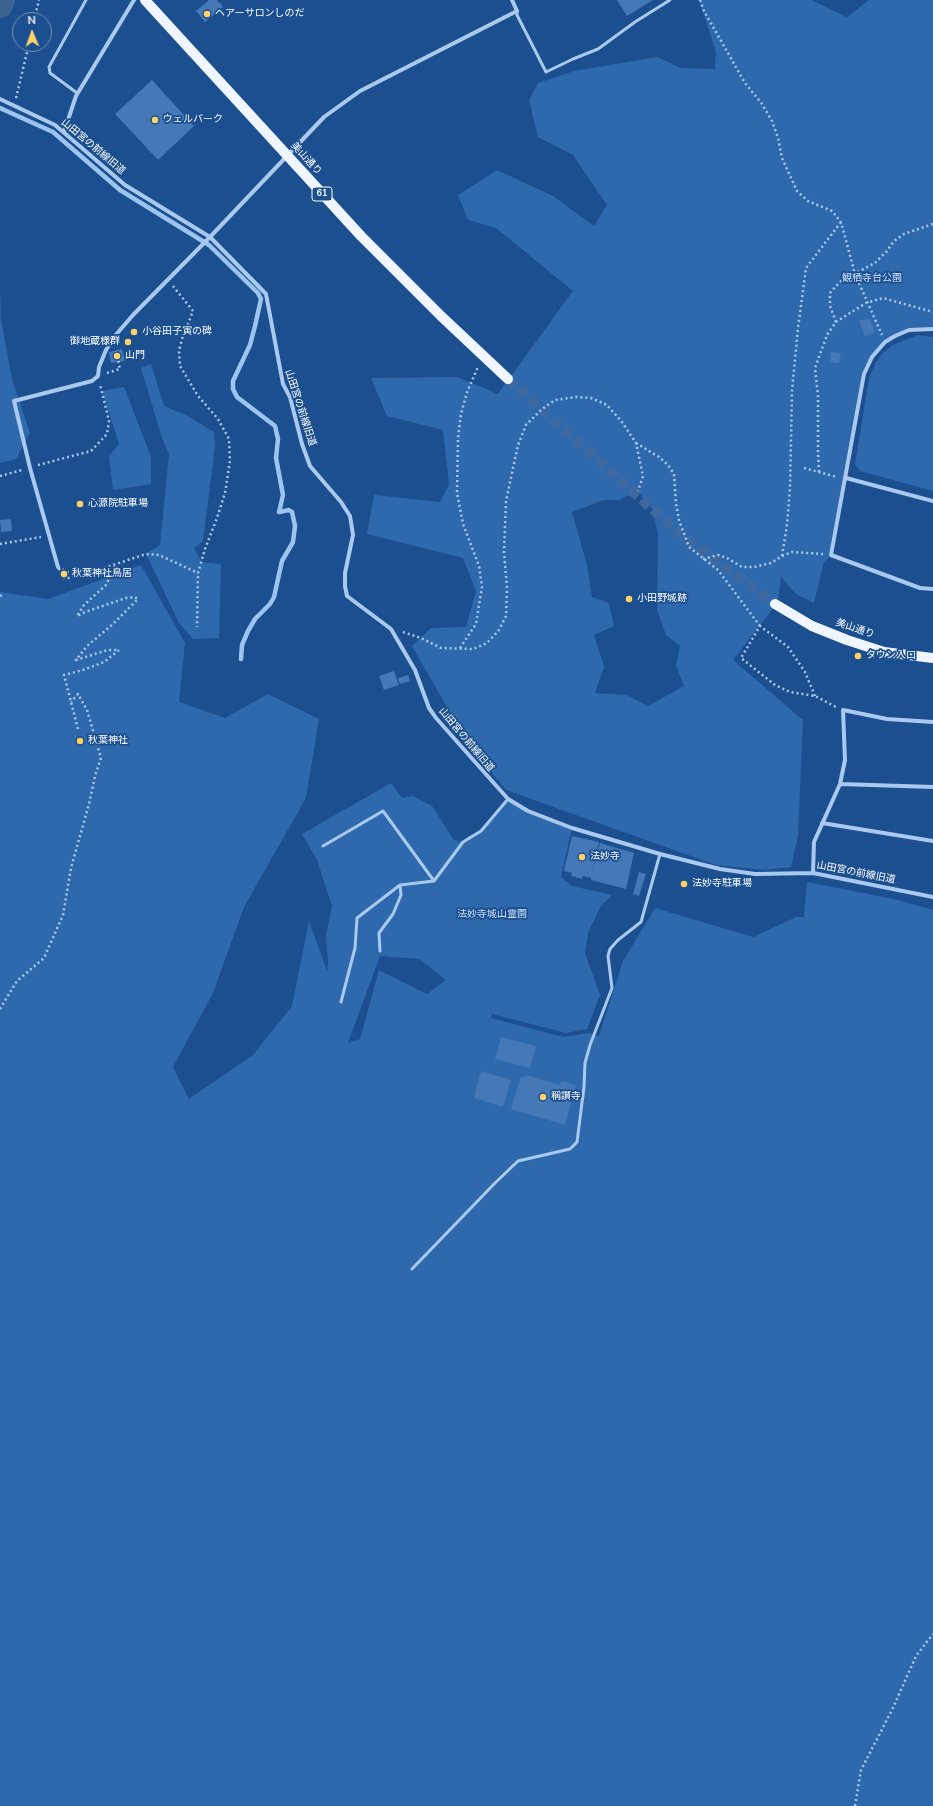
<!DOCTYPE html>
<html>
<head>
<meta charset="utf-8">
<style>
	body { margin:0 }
	#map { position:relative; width:933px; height:1806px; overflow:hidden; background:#1b4f8f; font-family:"Nunito Sans",sans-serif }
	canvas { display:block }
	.north { position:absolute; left:12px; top:12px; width:40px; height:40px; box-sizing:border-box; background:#1b4f8f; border:1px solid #7695bc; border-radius:50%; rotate:358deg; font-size:11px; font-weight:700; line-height:16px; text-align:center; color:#fff }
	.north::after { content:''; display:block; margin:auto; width:14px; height:18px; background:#ffd166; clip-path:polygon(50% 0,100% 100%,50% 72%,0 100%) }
</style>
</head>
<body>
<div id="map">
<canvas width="933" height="1806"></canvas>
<div class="north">N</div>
</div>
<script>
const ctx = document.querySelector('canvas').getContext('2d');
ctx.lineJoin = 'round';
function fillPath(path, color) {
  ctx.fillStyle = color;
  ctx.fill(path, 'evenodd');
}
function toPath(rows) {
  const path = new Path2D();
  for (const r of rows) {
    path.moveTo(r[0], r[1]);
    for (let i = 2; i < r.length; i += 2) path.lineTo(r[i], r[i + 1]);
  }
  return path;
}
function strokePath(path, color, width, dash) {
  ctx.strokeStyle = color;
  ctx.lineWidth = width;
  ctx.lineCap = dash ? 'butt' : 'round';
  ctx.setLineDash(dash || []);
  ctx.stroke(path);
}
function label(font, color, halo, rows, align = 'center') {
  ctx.font = font + ' "Nunito Sans","Noto Sans JP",sans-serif';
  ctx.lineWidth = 3.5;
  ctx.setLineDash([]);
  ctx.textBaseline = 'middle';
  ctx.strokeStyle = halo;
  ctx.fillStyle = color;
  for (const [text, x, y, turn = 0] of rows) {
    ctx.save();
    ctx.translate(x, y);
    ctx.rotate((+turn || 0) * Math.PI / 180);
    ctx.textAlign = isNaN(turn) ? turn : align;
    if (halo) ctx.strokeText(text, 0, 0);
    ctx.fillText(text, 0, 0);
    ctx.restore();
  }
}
fillPath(toPath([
	[699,0,811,0,847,17,869,0,933,0,933,329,909,330,895,336,872,357,864,374,831,555,824,562,814,603,796,594,781,577,778,602,733,660,803,720,798,836,791,867,764,870,716,865,506,790,468,744,412,646,431,628,466,627,476,591,463,558,367,534,374,495,440,502,449,484,443,430,387,416,371,378,457,377,498,394,573,291,496,228,468,220,458,195,497,170,553,196,594,226,607,205,573,155,538,137,529,100,538,83,574,71,657,57,681,68,715,69,716,52],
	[638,491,653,510,658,535,657,610,666,635,680,646,676,665,684,686,648,706,627,695,595,693,604,667,594,635,614,626,609,603,592,597,587,565,572,512,603,500,619,500],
	[0,290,1,319,12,379,30,433,16,459,0,463],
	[918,335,933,337,933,491,860,471,855,465,869,378,876,362,883,353,893,345],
	[151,364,164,406,188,416,214,432,215,446,203,541,194,548,202,562,221,564,219,638,193,639,179,623,146,554,160,545,169,454,162,438,141,368],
	[124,387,151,457,151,484,113,490,109,456,119,444,102,391],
	[141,565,185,643,179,702,225,718,268,694,319,719,306,798,244,907,213,993,173,1067,189,1099,253,1055,292,1006,309,921,327,971,328,963,326,935,332,906,317,860,302,834,391,783,402,798,413,796,432,806,454,840,463,842,481,831,508,799,516,805,572,828,561,877,572,886,612,895,601,906,588,933,585,953,600,995,587,1029,566,1033,492,1014,491,1018,563,1037,589,1033,599,1036,623,961,655,908,753,937,796,917,804,917,807,882,894,899,933,910,933,1806,0,1806,0,592,48,599],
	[380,956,419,959,446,980,427,994,379,970,360,1039,348,1043]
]), '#2e69ad');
strokePath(toPath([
	[0,108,53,132,120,190,209,245,258,293,261,299,255,326,250,345,233,381,233,389,237,397,275,426,278,439,276,458,283,495,279,512,289,510,292,512,295,526,293,542,282,561,274,597,270,604,255,619,248,631,242,645,241,659]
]), '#9cc4f0', 4.5);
strokePath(toPath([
	[0,5,2,0]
]), '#3c6290', 26);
fillPath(toPath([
	[209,0,217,0,223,7,205,22,196,11],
	[617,0,653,0,627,16],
	[152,80,194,126,158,160,115,114],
	[869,318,875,332,865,336,859,321],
	[122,349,125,361,111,363,109,352],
	[831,352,841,353,839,363,830,362],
	[11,519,12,531,1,532,0,520],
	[394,671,399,685,384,690,379,676],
	[408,675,410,681,400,684,398,678],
	[572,836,599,842,592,872,600,843,634,853,626,889,591,880,591,878,583,876,582,879,571,876,572,873,564,871],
	[639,872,646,874,639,896,633,894],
	[501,1037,536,1046,530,1068,495,1059],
	[481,1071,511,1080,503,1107,474,1098],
	[526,1075,560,1085,561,1081,576,1085,565,1125,511,1109,521,1076,526,1077]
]), '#4478b7');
strokePath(toPath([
	[508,379,681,535,775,604]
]), '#3d69a0', 10, [10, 5]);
strokePath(toPath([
	[700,0,704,11,745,83,762,104,772,121,778,138,782,158,797,191,808,201,832,211,841,222,855,274,882,335],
	[34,20,39,0],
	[16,98,29,44],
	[173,286,193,311,182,339,179,351,180,366,198,396,218,419,229,439,230,461,225,493,217,518,205,549,198,573,197,627],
	[836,322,830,306,830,293,836,286,842,280,875,263,887,251,894,241,904,234,933,224],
	[107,373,120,369,116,351],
	[636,443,659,457,668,465,674,474,676,504,679,520,689,547,718,570,760,626],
	[38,465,91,451,107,434,109,421,100,384],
	[804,468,837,477],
	[819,472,818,453,818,396,815,368,827,335,836,322,850,313,866,303,883,298,933,312],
	[0,476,22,470],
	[0,544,41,537],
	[782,556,787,525,790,488,792,391,798,328,806,268,841,222],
	[703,559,718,555,727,558,742,567,754,567,771,563,782,556,792,552,823,554],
	[58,567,75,576,65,579,58,567],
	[75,576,95,571,146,554,159,555,198,573],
	[0,596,2,595],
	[403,632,421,638,441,648,473,649,487,643,499,630,506,616,507,588,504,552,506,501,518,445,526,425,542,409,555,400,576,397,591,398,607,405,622,422,636,443,643,476,638,491],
	[460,648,476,624,482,587,479,566,463,524,457,493,458,438,461,414,467,392,478,367],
	[815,696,805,672,788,647,760,626,741,658,775,685,790,692,815,696,836,707],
	[78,729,64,675,83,670,104,662,119,650,108,650,76,660,87,646,113,624,138,599,134,597,126,598,85,612,77,616,84,605,106,585,116,564],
	[0,1009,17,981,44,958,63,915,71,868,89,804,95,776,101,758,87,710,78,694,71,702],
	[855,1806,861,1770,892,1710,916,1656,933,1634]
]), '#a9c9ee', 2.5, [2, 3]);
strokePath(toPath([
	[517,11,517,15,546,72,573,59,598,49,635,22,670,0],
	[77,93,50,73,49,67,86,0],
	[323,846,383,811,434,881],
	[380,951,379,933,393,914,401,895,400,885],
	[341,1002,355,948,357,918,400,885,434,881,463,842,481,831,508,799],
	[412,1269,495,1183,518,1161,570,1149,577,1142,584,1087,585,1063,590,1045,612,988,608,956,610,949,618,940,641,922,660,854]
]), '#a9c9ee', 3);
strokePath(toPath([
	[0,99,55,125,125,185,210,237,266,294,283,384,290,397,302,444,310,466,341,502,350,516,353,535,345,573,345,586,347,596,391,629,415,670,429,708,436,718,508,799,528,811,572,828,660,854,720,869,755,874,813,873,933,897],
	[64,132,76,96,134,0],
	[933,329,909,330,895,336,885,342,872,357,864,374,831,555,920,588,933,589],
	[846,478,933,501],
	[58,567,30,468,14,401,92,381,98,376,99,367,106,350,114,337,133,315,210,237,324,117,360,91,517,11,512,0],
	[840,784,933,787],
	[822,823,933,841],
	[813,873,814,842,840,784,845,760,843,710,887,719,933,722]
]), '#a9c9ee', 4);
strokePath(toPath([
	[145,0,361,236,441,316,508,379],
	[775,604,812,626,847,640,884,652,933,658]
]), '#f0f6ff', 10);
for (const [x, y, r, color] of [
	[207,14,4,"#ffd166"],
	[155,120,4,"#ffd166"],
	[134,332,4,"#ffd166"],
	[128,342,4,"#ffd166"],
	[117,356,4,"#ffd166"],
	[80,504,4,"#ffd166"],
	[64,574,4,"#ffd166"],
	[629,599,4,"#ffd166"],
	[858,656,4,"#ffd166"],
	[80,741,4,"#ffd166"],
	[582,857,4,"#ffd166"],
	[684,884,4,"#ffd166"],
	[543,1097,4,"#ffd166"]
]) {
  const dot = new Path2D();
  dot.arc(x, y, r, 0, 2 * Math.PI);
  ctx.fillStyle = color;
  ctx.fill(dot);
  strokePath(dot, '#1b4f8f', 1.5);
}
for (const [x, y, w] of [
	[322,194,20]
]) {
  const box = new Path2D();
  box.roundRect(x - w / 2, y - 7, w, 14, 3);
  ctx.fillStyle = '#1b4f8f';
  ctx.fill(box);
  strokePath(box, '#fff', 1);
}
label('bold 9px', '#fff', null, [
	["61",322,194]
]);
label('10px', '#fff', '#1b4f8f', [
	["ヘアーサロンしのだ",215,14],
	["ウェルパーク",163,120],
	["小谷田子寅の碑",142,332],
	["御地蔵様群",120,342,"right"],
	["山門",125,356],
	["心源院駐車場",88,504],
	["秋葉神社鳥居",72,574],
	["小田野城跡",637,599],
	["タウン入口",866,656],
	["秋葉神社",88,741],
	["法妙寺",590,857],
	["法妙寺駐車場",692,884],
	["稱讃寺",551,1097]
], 'left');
label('10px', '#fff', '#1b4f8f', [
	["山田宮の前線旧道",93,147,40],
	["美山通り",306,159,48],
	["山田宮の前線旧道",300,408,72],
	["美山通り",855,629,19],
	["山田宮の前線旧道",466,740,50],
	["山田宮の前線旧道",856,873,11]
]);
label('10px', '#cfe3fa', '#1b4f8f', [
	["観栖寺台公園",872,279],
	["法妙寺城山霊園",492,915]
]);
</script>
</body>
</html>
